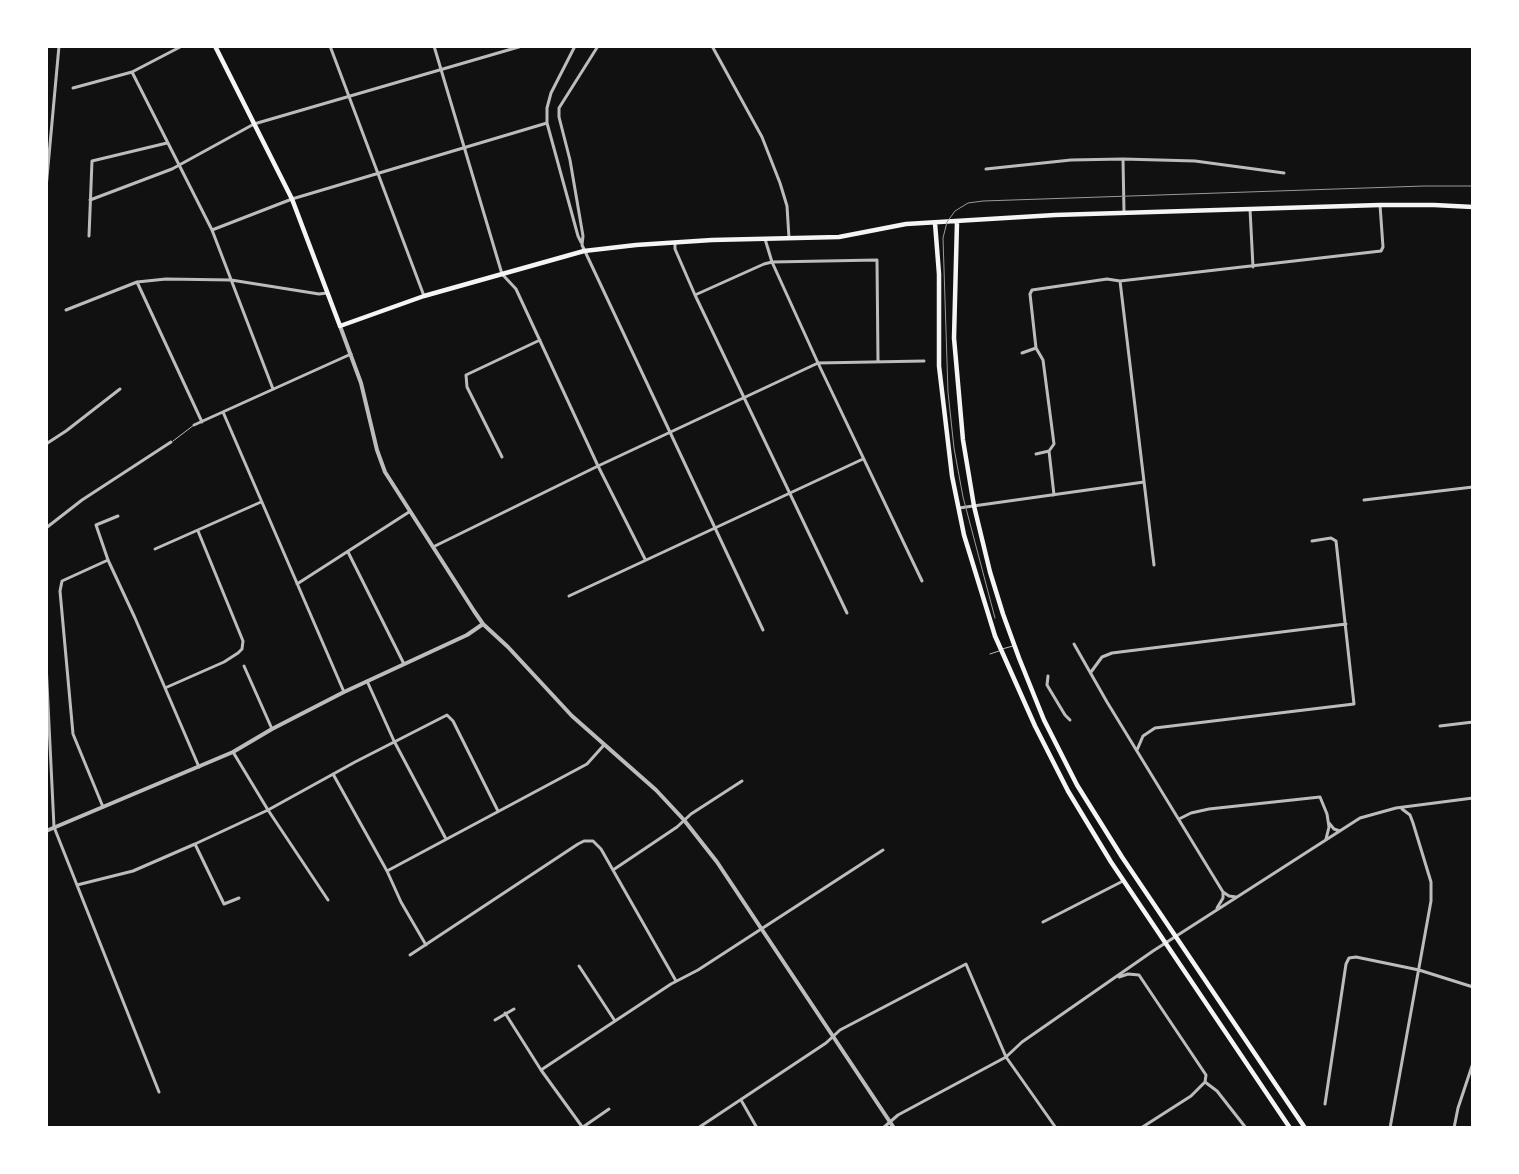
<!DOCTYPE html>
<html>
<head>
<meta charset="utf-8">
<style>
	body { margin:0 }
	#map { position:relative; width:1519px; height:1174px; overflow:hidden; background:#111; font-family:"Noto Sans",sans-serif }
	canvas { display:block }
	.frame { position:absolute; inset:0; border:48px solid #fff; pointer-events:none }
</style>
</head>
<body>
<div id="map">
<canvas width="1519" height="1174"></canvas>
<div class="frame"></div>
</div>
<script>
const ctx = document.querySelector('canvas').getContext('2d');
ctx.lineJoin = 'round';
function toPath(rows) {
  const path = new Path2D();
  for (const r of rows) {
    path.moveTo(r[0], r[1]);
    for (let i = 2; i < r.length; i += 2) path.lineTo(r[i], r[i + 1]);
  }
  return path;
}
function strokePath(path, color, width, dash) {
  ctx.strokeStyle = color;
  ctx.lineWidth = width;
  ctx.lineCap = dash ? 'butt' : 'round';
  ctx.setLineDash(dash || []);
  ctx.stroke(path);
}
strokePath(toPath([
	[173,441,194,425],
	[1002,649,1013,646],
	[990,654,999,651]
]), '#bcbcbc', 1);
strokePath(toPath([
	[330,46,424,296],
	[434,46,502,274,516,289,598,466,645,559],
	[575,46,551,93,547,108,547,123,578,236,581,242],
	[598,46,559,108,559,117,570,160,583,236,582,245,763,630],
	[712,46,762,137,780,183,787,206,789,238],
	[132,72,212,230,273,389],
	[73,88,132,72,182,46],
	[1123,159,1124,212],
	[986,169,1071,160,1123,159,1195,161,1284,173],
	[46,188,59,46],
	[90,200,172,169,254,124,522,46],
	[1250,209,1253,267],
	[212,230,292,199,547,123],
	[89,236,92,161,167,143],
	[765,239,772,262,818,363,922,581],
	[675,242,675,249,695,295,847,613],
	[1120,281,1154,565],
	[137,282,202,422],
	[695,295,764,264,772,262,877,260,878,361],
	[66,310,137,282,166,279,231,280,319,294,327,293],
	[1022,353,1036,348],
	[223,412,344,692],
	[194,425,351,354],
	[46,444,66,431,120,389],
	[1036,454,1049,451],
	[502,457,467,387,466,375,540,340],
	[1054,495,1049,451,1054,444,1043,360,1036,348,1030,294,1032,290,1107,279,1120,281,1381,251,1383,247,1380,205],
	[1364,500,1473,487],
	[959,508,1144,482],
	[118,516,96,525,108,560,135,618,199,767],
	[46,528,82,500,171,442],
	[433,547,598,466,818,363,924,361],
	[155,549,261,502],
	[348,552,404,664],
	[297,584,409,512],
	[569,596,863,459],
	[1074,644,1107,702,1223,892,1229,896,1236,897],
	[46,663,54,827,159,1092],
	[244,666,272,729],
	[1091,672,1102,657,1112,653,1346,624],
	[1048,676,1047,685,1065,715,1070,720],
	[367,681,394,741,446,839],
	[165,688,224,662,238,653,242,649,243,641,198,531],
	[1440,726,1473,722],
	[1137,750,1143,736,1155,728,1354,704,1336,541,1331,538,1312,541],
	[233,752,268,810,328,900],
	[333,774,387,871,401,902,426,945],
	[103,807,73,734,60,591,62,581,108,560],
	[1179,819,1191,813,1209,809,1320,797,1327,814,1329,827,1326,839],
	[1329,823,1334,829,1340,831],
	[195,844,224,904,239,898],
	[613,870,677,827,691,814,742,781],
	[387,871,587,764,604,745],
	[77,885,133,871,195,844,268,810,355,762,447,715,453,721,498,811],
	[1217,908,1223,898,1223,892],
	[1043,922,1123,881],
	[410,955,578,844,584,841,593,841,601,849,676,981],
	[579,966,615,1021],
	[1119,977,1128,974,1139,975,1206,1075,1205,1082],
	[505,1013,541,1070,583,1128],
	[495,1020,514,1009],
	[541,1070,671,984,698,970,883,850],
	[1205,1082,1217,1091,1246,1128],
	[741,1100,757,1128],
	[1325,1104,1346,964,1349,958,1356,957,1419,970,1473,987],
	[583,1127,609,1109],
	[698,1128,826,1043,840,1030,966,964,1006,1057,1056,1128],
	[883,1128,898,1115,1006,1057,1022,1042,1153,951,1360,818,1396,808,1473,798],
	[1141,1128,1191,1096,1205,1082],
	[1390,1128,1431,901,1431,882,1413,823,1410,815,1402,809],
	[1454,1128,1458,1108,1473,1063]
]), '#bcbcbc', 3);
strokePath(toPath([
	[340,326,361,383,377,450,385,472,474,611,483,624,508,647,572,716,656,790,684,820,717,862,894,1128],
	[46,831,233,752,272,729,344,692,467,635,483,624]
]), '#bcbcbc', 4);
strokePath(toPath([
	[215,46,292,199,340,326,424,296,584,251,636,245,712,240,839,237,906,224,1055,215,1380,205,1434,205,1473,207],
	[957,222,954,338,963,440,974,506,990,572,1003,614,1019,658,1044,720,1077,785,1122,857,1305,1128],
	[935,223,939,274,939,366,952,476,964,535,995,636,1035,726,1068,791,1111,862,1290,1128]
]), '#f5f5f5', 4.5);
strokePath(toPath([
	[995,618,963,497,954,448,948,392,943,238,947,222,955,211,968,203,983,201,1424,186,1473,186]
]), '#9a9a9a', 1);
</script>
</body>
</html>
